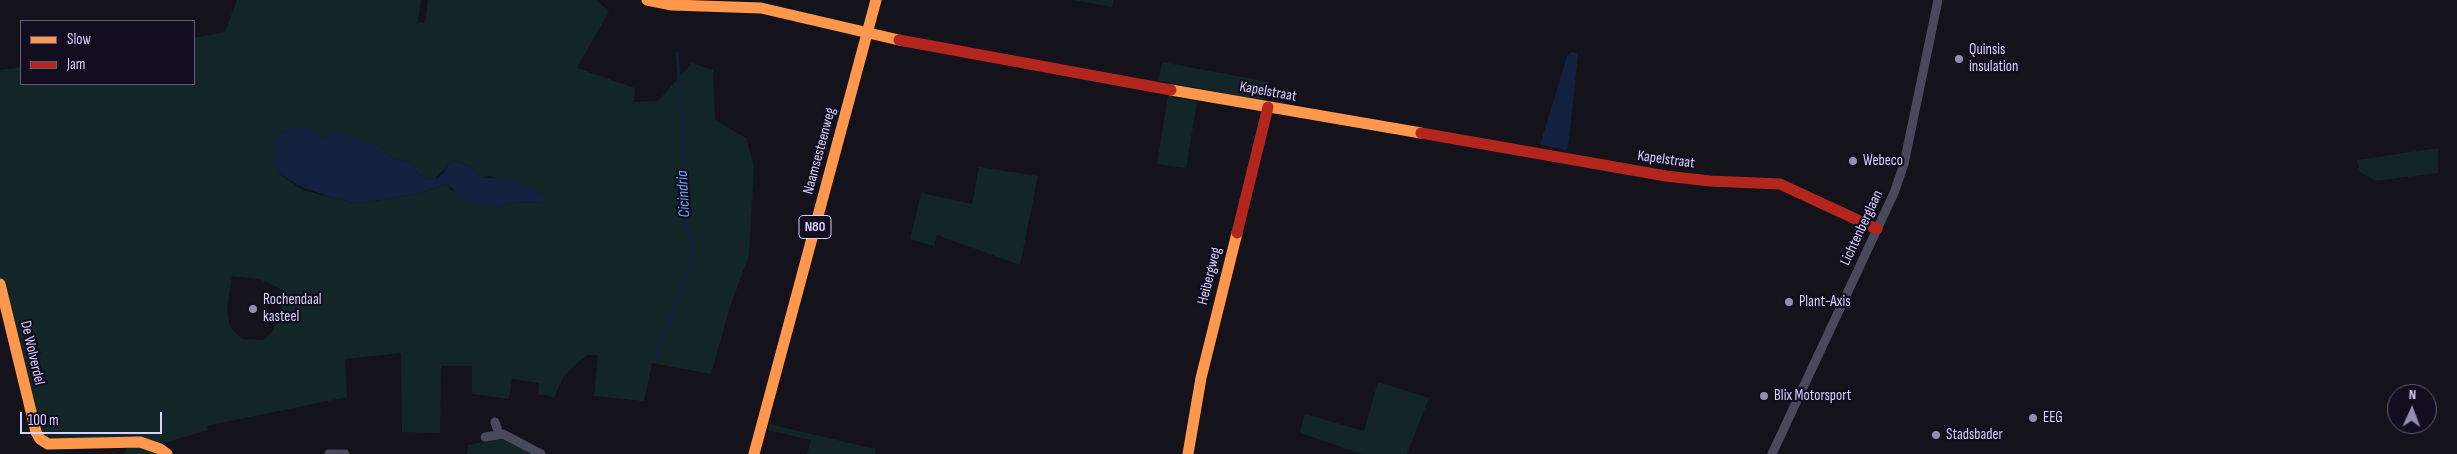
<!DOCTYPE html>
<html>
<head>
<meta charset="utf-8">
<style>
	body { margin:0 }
	#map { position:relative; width:2457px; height:454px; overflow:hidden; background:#14121b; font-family:"Sofia Sans Condensed",sans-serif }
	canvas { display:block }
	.legend { position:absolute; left:20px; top:20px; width:175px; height:65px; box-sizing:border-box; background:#120e1f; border:1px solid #615c77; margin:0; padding:6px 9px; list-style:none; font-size:15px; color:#d7d1fb }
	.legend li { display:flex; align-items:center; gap:10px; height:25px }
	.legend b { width:25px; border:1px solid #615c77 }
	.north { position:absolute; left:2387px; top:384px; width:50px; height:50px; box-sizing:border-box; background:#120e1f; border:1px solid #615c77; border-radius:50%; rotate:2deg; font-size:14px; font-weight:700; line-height:20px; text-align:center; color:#d7d1fb }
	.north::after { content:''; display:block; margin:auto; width:18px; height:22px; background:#938ead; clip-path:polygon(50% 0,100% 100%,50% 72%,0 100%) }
	.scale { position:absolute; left:20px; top:412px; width:142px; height:22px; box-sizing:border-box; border:2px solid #d7d1fb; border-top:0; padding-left:6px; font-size:15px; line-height:18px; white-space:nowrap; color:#d7d1fb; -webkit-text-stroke:4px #120e1f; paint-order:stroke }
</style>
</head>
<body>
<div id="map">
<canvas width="2457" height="454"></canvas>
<ul class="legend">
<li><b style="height:6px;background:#ff974d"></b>Slow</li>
<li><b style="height:6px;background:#b3261e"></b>Jam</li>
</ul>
<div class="north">N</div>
<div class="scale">100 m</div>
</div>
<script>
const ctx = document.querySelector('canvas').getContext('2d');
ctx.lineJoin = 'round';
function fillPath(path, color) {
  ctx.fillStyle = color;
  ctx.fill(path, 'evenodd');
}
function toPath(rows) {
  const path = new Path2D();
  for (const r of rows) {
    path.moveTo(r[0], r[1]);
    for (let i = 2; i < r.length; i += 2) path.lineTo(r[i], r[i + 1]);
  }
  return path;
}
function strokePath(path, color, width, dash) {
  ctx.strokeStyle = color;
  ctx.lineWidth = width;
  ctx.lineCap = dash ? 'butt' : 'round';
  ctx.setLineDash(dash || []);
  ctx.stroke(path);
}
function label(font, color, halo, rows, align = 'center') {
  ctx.font = font + ' "Sofia Sans Condensed",sans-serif';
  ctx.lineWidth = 4.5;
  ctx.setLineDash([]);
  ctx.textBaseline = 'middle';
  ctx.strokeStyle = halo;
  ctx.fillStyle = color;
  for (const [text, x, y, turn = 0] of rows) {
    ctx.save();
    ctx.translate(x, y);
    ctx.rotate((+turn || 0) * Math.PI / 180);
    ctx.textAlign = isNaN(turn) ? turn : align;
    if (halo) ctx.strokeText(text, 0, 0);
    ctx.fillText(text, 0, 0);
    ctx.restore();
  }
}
fillPath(toPath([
	[237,0,421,0,418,22,425,23,428,0,596,0,609,11,577,68,635,88,634,102,658,101,692,63,713,70,715,120,746,138,754,166,749,255,730,307,711,374,652,363,644,401,594,396,598,355,588,355,578,362,564,376,554,397,538,394,539,383,512,379,509,399,472,394,472,366,441,366,440,433,402,432,401,353,345,359,347,397,206,426,208,430,161,444,56,441,41,436,0,281,0,70,21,67,21,84,194,84,194,38,225,32],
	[290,130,307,130,323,138,331,134,380,146,392,158,411,163,418,174,427,178,435,179,449,163,455,161,471,167,480,178,490,176,542,194,543,202,513,203,502,207,451,190,446,184,417,194,357,204,303,190,278,173,280,133],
	[232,276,259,279,287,292,273,331,263,340,242,339,230,327,227,309],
	[1074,0,1114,0,1112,7],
	[1162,62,1269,82,1268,97,1262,100,1159,81],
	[1168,96,1197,102,1186,168,1157,164],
	[2438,148,2438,173,2375,181,2360,172,2357,160],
	[979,167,1038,176,1020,265,937,235,934,246,910,239,921,193,972,204],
	[1378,382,1429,398,1407,454,1362,454,1300,433,1305,414,1364,431],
	[769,424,875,449,875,454,807,454,811,440,768,430],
	[502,439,531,454,467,454,468,445],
	[127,446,141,446,156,454,124,454]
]), '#122627');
fillPath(toPath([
	[1571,52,1576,53,1578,57,1568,148,1566,150,1540,145,1567,56],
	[304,127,323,138,331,134,340,132,380,146,392,158,411,163,418,174,427,178,435,179,442,175,449,163,455,161,471,167,480,177,509,179,542,194,545,199,543,202,513,203,502,207,483,206,466,200,446,184,417,194,357,204,330,197,304,188,278,173,274,161,273,144,280,133,293,128]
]), '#11213e');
strokePath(toPath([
	[657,357,659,343,668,327,688,271,692,251,691,236,686,226,682,123,677,53]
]), '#11213e', 3);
strokePath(toPath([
	[495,422,499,434],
	[485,437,503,434,541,454],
	[329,454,345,454],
	[1772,454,1894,193,1904,164,1938,0]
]), '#4a485b', 9);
strokePath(toPath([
	[647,0,672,5,761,8,899,40],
	[1171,90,1421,133],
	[0,284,36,432,40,439,48,444,140,442,160,449,167,454],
	[754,454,876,0],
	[1188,454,1201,378,1237,233]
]), '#ff974d', 11);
strokePath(toPath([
	[899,40,1171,90],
	[1421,133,1666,176,1710,181,1780,184,1877,229],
	[1237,233,1268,107]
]), '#b3261e', 11);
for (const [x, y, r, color] of [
	[1959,59,5,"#938ead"],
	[1853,161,5,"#938ead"],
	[1789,302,5,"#938ead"],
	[253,309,5,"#938ead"],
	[1764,396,5,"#938ead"],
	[2033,418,5,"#938ead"],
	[1936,435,5,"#938ead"]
]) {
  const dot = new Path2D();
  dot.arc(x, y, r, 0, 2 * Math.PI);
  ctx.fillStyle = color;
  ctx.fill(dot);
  strokePath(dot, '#120e1f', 2);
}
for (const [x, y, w] of [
	[815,227,32]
]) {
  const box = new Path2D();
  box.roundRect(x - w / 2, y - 11.5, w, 23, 4);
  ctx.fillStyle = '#120e1f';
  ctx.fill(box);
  strokePath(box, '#d7d1fb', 1);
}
label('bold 14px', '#d7d1fb', null, [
	["N80",815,227]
]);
label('15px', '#d7d1fb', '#120e1f', [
	["Quinsis",1969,50],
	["insulation",1969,67],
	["Webeco",1863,161],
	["Rochendaal",263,300],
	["kasteel",263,317],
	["Plant-Axis",1799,302],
	["Blix Motorsport",1774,396],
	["EEG",2043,418],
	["Stadsbader",1946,435]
], 'left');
label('15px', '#d7d1fb', '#120e1f', [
	["Kapelstraat",1268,92,10],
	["Naamsesteenweg",820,151,-75],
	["Kapelstraat",1666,160,8],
	["Lichtenberglaan",1862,228,-65],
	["Heibergweg",1210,276,-76],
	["De Wolverdel",32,353,77]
]);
label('italic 16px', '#67acf3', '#120e1f', [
	["Cicindria",684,194,-93]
]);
</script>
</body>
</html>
